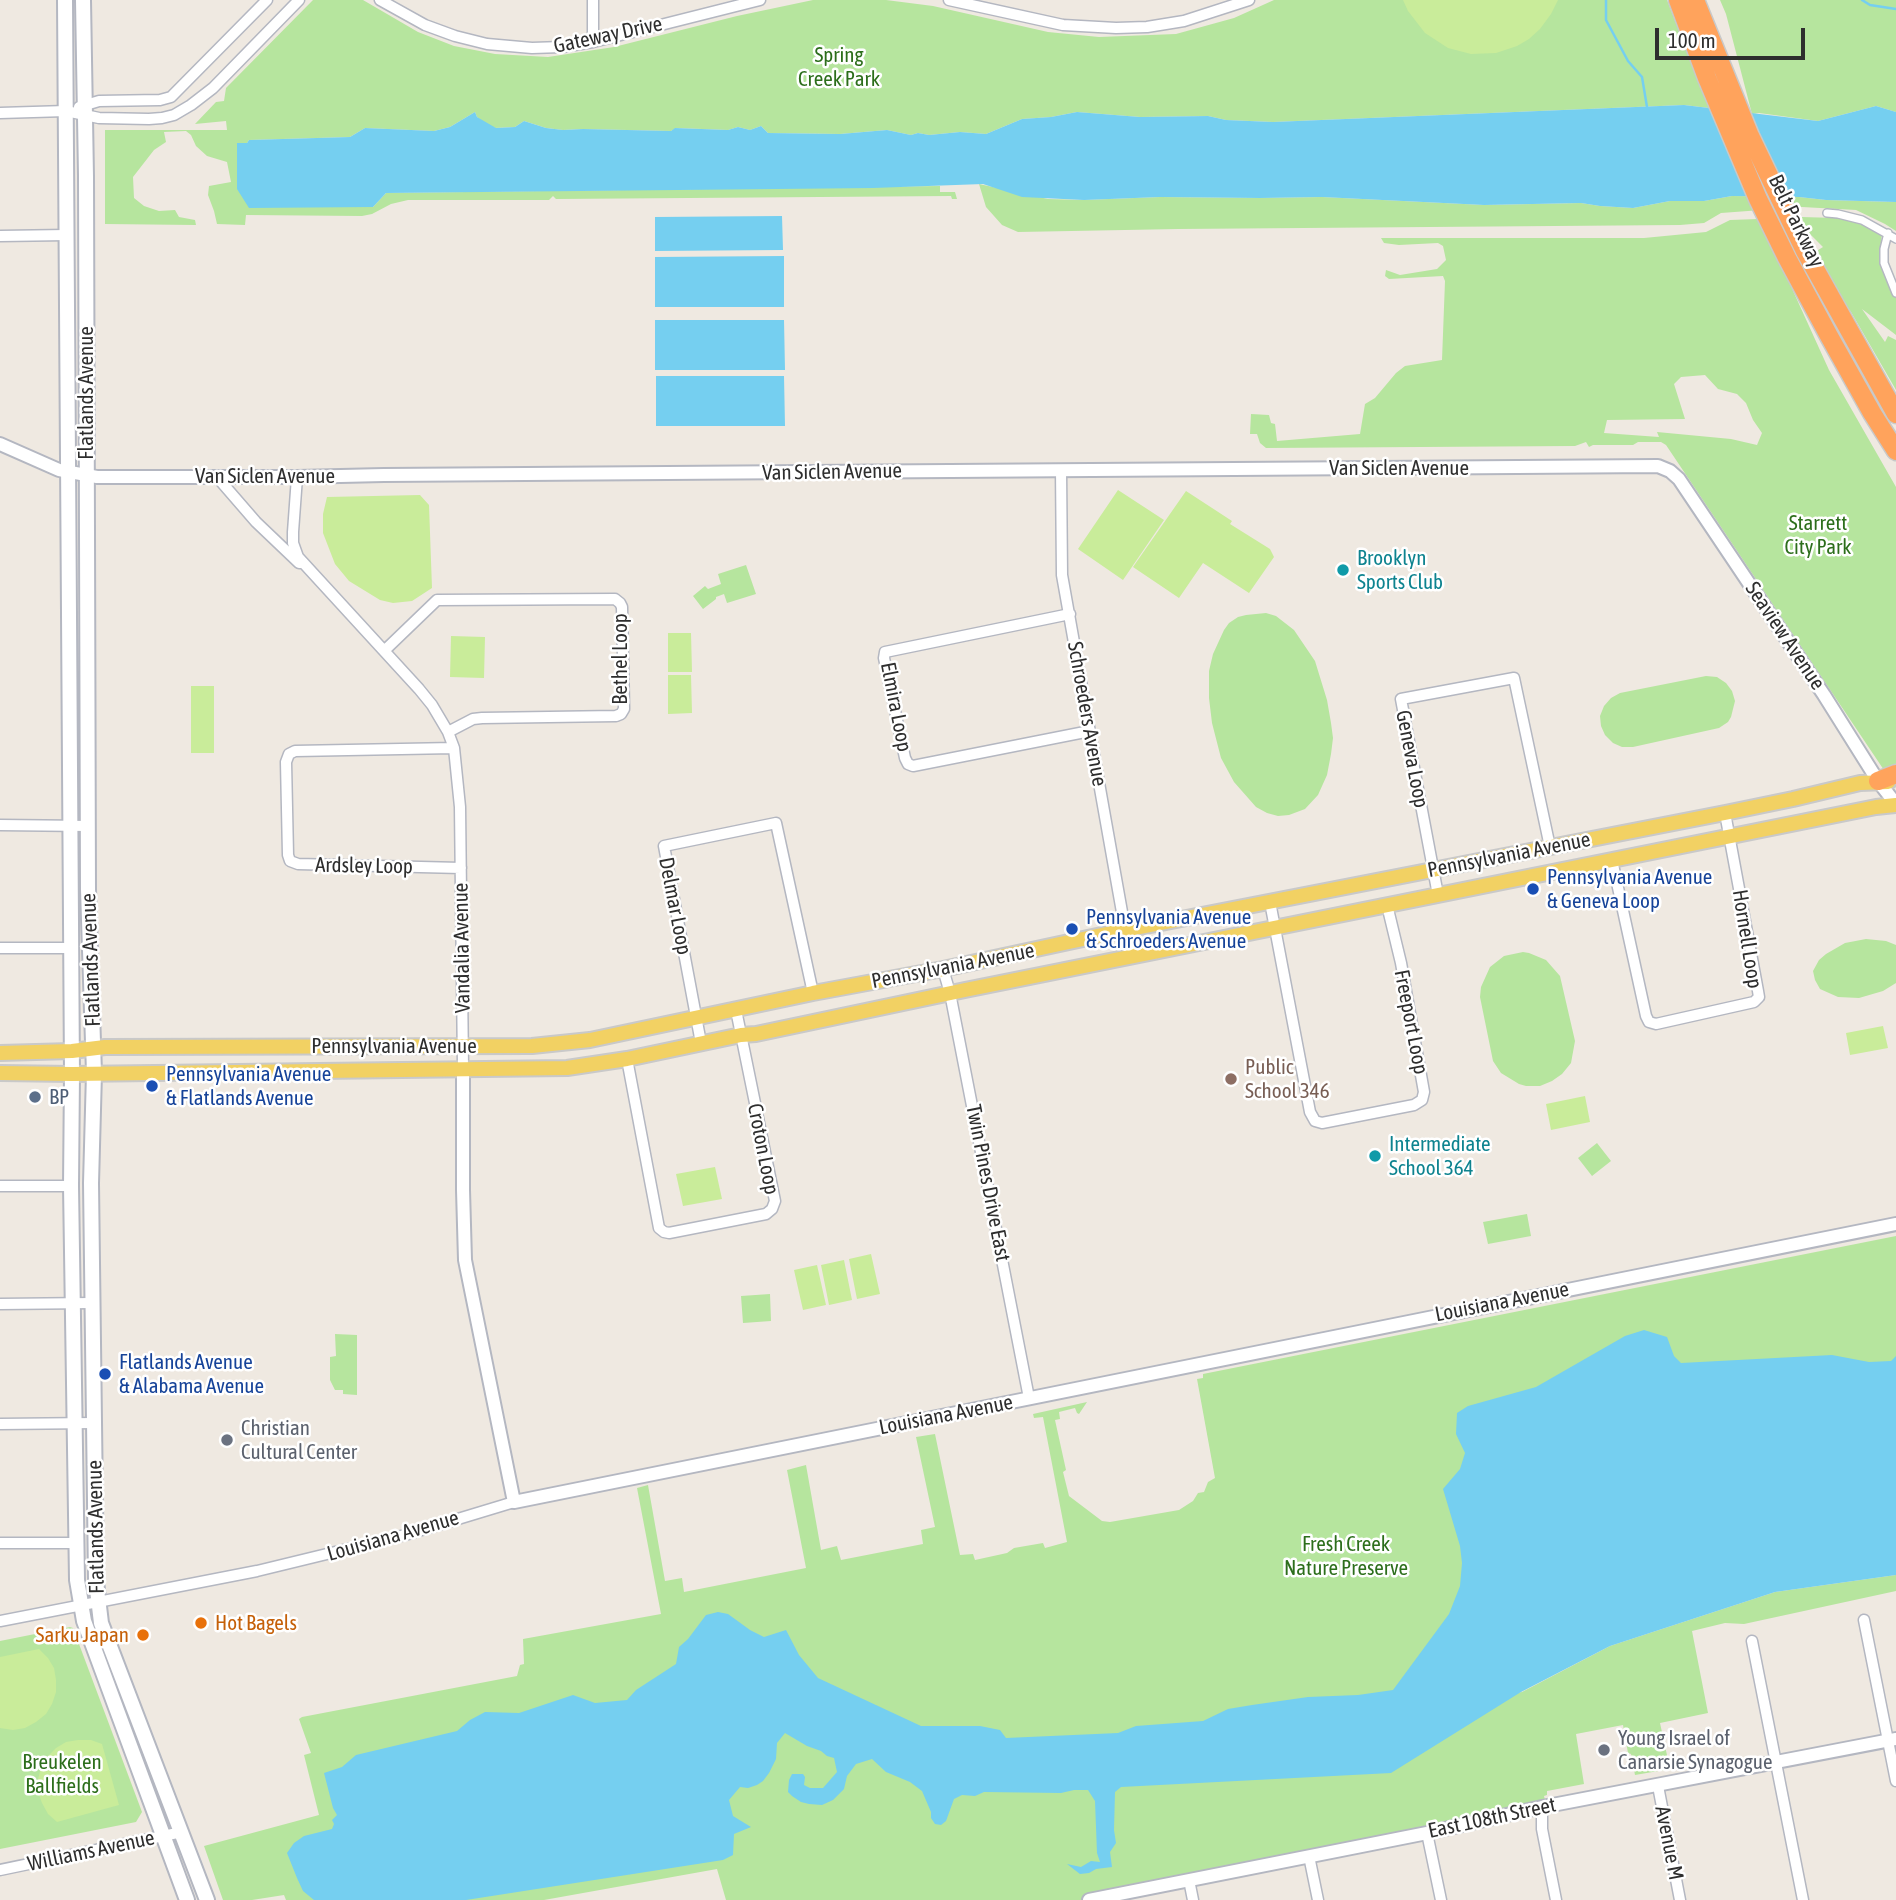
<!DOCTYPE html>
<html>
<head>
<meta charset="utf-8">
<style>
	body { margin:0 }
	#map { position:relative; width:1896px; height:1900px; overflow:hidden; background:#efe9e1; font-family:"Asap Condensed",sans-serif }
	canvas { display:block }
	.scale { position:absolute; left:1655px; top:28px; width:150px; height:32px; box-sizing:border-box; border:4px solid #2e2e2e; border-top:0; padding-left:9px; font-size:21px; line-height:24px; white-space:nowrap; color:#2e2e2e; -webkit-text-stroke:5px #fff; paint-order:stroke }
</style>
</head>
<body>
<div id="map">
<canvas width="1896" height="1900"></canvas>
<div class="scale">100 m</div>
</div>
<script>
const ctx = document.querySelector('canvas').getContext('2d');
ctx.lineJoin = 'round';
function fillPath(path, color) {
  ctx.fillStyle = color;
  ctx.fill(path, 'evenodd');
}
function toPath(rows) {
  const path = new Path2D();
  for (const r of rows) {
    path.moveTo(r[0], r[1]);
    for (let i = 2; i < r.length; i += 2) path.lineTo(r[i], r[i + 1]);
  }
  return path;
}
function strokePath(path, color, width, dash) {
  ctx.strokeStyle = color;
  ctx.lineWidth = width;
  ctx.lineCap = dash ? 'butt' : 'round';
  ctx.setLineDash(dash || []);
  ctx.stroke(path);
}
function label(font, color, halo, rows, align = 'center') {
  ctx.font = font + ' "Asap Condensed",sans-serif';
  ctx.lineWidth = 5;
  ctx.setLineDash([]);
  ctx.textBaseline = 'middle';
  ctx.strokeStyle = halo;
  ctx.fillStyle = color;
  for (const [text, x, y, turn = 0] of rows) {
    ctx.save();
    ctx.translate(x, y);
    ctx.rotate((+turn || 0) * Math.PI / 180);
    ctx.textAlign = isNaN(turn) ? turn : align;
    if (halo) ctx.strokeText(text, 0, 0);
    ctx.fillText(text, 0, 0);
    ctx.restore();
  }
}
fillPath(toPath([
	[313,0,363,0,418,32,454,46,495,54,548,57,614,47,737,16,813,0,886,0,933,6,1048,32,1099,37,1176,34,1234,18,1274,0,1667,0,1709,108,1684,105,1273,122,1226,120,1208,116,1140,117,1077,112,1051,117,1022,119,986,134,960,132,929,135,918,133,911,135,887,130,840,134,768,133,761,126,750,130,738,127,728,130,676,128,671,131,583,129,563,130,546,128,524,121,515,127,495,128,483,122,477,117,475,112,450,127,434,131,365,128,350,137,249,140,247,143,373,207,386,193,940,186,940,192,955,192,957,199,952,199,951,196,556,199,553,196,549,200,408,200,391,204,372,214,362,216,246,215,245,225,217,224,214,211,208,195,209,186,231,182,227,162,207,156,196,146,191,135,186,131,164,132,166,142,154,150,133,177,134,198,144,206,159,211,175,210,179,217,195,220,196,225,105,224,105,130,227,130,226,121,195,124,216,102,224,101,226,88],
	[1720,0,1896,0,1896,112,1876,106,1818,121,1759,113,1752,114,1726,14],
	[979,184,1048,199,1084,200,1160,197,1260,198,1322,197,1484,205,1581,203,1600,206,1633,208,1670,201,1704,201,1732,196,1799,197,1826,200,1896,202,1896,231,1885,224,1856,210,1802,207,1721,213,1704,223,1680,225,1178,229,1018,232,1002,225,986,207],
	[1801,217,1837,218,1858,223,1882,232,1879,262,1896,298,1896,335,1862,309,1885,342,1888,336,1896,340,1896,390,1851,312,1835,290,1815,252,1823,247,1808,232],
	[1758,219,1779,260,1829,370,1896,487,1896,788,1666,445,1661,442,1638,442,1633,445,1593,445,1589,447,1586,442,1575,446,1266,448,1260,443,1257,434,1250,434,1251,414,1269,415,1271,423,1275,424,1277,441,1360,434,1365,404,1375,398,1396,373,1405,366,1442,360,1445,281,1443,276,1389,279,1385,276,1386,270,1400,275,1437,269,1446,260,1443,246,1438,243,1399,245,1384,243,1381,238,1644,238,1706,232,1730,220],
	[1705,375,1718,389,1737,394,1746,403,1753,420,1762,433,1757,445,1731,439,1657,432,1659,437,1604,433,1607,420,1685,419,1674,384,1681,377],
	[746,565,756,594,727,603,724,594,716,597,716,599,703,609,693,596,705,586,708,589,721,584,718,574],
	[1266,613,1276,616,1294,630,1315,661,1327,700,1331,723,1333,738,1331,754,1327,775,1318,795,1305,809,1289,815,1278,816,1267,813,1256,807,1234,782,1221,758,1212,723,1209,698,1209,671,1213,654,1224,630,1229,623,1238,617,1246,615],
	[1706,676,1717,677,1726,683,1732,691,1735,701,1731,717,1728,722,1719,728,1633,747,1622,747,1613,743,1605,735,1601,726,1600,716,1604,706,1611,698,1620,693],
	[1866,939,1886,941,1896,945,1896,983,1883,991,1859,998,1838,997,1820,989,1815,980,1813,971,1819,960,1826,954,1845,943],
	[1523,952,1529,953,1546,960,1560,976,1575,1041,1571,1063,1562,1074,1552,1081,1540,1086,1526,1086,1519,1084,1501,1073,1493,1061,1480,997,1481,987,1490,967,1504,956],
	[1597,1143,1611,1161,1592,1176,1578,1158],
	[1527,1214,1531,1236,1488,1244,1483,1222],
	[1896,1236,1896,1370,1474,1555,1453,1617,1395,1693,1202,1729,1002,1744,918,1733,672,1675,629,1704,342,1813,336,1900,286,1900,284,1895,252,1900,223,1900,204,1846,319,1815,304,1755,311,1753,299,1719,302,1717,517,1676,520,1665,524,1664,523,1639,661,1614,637,1488,648,1485,665,1581,682,1578,684,1592,806,1568,787,1470,806,1465,821,1550,837,1546,841,1560,923,1544,921,1530,935,1527,916,1437,935,1434,960,1555,973,1554,975,1560,1007,1553,1014,1548,1043,1543,1045,1548,1067,1542,1043,1417,1034,1418,1033,1414,1087,1402,1079,1414,1077,1413,1075,1408,1059,1412,1060,1419,1055,1420,1066,1470,1063,1472,1069,1496,1102,1521,1110,1522,1179,1510,1193,1501,1198,1493,1204,1492,1208,1482,1215,1478,1197,1379,1203,1378,1203,1374],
	[770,1294,771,1321,743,1323,741,1296],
	[335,1334,357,1335,357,1395,343,1394,343,1390,335,1390,330,1380,330,1357,336,1356],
	[1896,1575,1896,1591,1744,1624,1725,1623,1692,1631,1708,1713,1660,1723,1670,1769,1635,1775,1631,1754,1628,1753,1623,1725,1576,1734,1584,1784,1547,1791,1547,1795,1544,1796,1545,1800,1541,1801,1542,1807,1085,1900,726,1900,717,1869,544,1900,360,1900,725,1798,778,1730,873,1755,953,1783,1522,1692,1610,1646,1775,1592],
	[70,1627,73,1628,142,1812,136,1822,0,1849,0,1641]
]), '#b6e59e');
fillPath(toPath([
	[1403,0,1558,0,1551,14,1540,29,1529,39,1517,46,1496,53,1471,54,1448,48,1425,33,1408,11],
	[1118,490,1164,520,1123,580,1078,549],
	[1186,491,1232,521,1230,524,1270,549,1274,557,1249,593,1203,563,1179,598,1133,567],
	[420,495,429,505,432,588,412,601,393,603,380,600,349,581,335,564,323,533,323,514,327,497],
	[691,633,692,672,668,672,668,633],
	[451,636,485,637,484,678,450,677],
	[668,675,691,675,692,713,668,714],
	[191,686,214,686,214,753,191,753],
	[1883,1026,1888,1048,1850,1055,1846,1033],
	[1585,1096,1590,1122,1551,1130,1546,1104],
	[715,1167,722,1199,683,1206,676,1174],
	[871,1254,880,1294,857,1299,849,1259],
	[844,1260,852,1300,829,1305,821,1265],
	[817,1265,826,1305,803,1310,794,1270],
	[39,1649,48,1658,54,1668,56,1680,56,1692,52,1704,46,1714,36,1722,25,1728,13,1730,0,1728,0,1657],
	[78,1740,91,1740,102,1744,119,1805,57,1822,48,1814,42,1803,38,1792,38,1779,41,1768,47,1757,56,1748,66,1742]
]), '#c9ec9a');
fillPath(toPath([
	[1684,105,1818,121,1876,106,1896,112,1896,202,1826,200,1799,197,1732,196,1704,201,1670,201,1633,208,1600,206,1581,203,1484,205,1322,197,1260,198,1160,197,1084,200,1022,197,983,184,873,188,386,193,373,207,249,208,237,189,237,143,247,143,249,140,350,137,365,128,434,131,450,127,475,112,477,117,496,128,515,127,524,121,546,128,563,130,583,129,671,131,675,128,728,130,738,127,750,130,761,126,768,133,840,134,887,130,911,135,918,133,929,135,960,132,986,134,1022,119,1051,117,1077,112,1140,117,1208,116,1226,120,1273,122],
	[782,216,783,250,655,251,655,217],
	[784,256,784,307,655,307,655,257],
	[655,320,784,320,785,370,655,370],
	[656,376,784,376,785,426,656,426],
	[1644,1330,1667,1337,1674,1356,1681,1363,1832,1355,1869,1362,1891,1361,1896,1356,1896,1575,1775,1592,1610,1646,1521,1692,1391,1773,1121,1787,1115,1792,1114,1830,1116,1843,1110,1852,1112,1867,1096,1869,1089,1873,1080,1874,1067,1864,1081,1867,1091,1861,1100,1862,1097,1853,1095,1801,1088,1790,1074,1790,1061,1793,984,1792,975,1796,962,1795,954,1799,946,1821,941,1825,935,1824,931,1818,931,1812,922,1791,910,1782,886,1772,872,1759,856,1764,847,1776,844,1789,833,1800,822,1805,809,1804,801,1802,792,1796,788,1792,789,1780,792,1774,803,1774,805,1777,804,1785,810,1788,823,1788,837,1772,834,1758,827,1756,821,1751,807,1746,785,1733,777,1743,776,1759,769,1773,763,1781,757,1785,748,1788,740,1787,729,1800,733,1816,751,1827,734,1834,733,1855,723,1860,466,1900,314,1900,303,1891,297,1878,287,1853,294,1843,304,1836,332,1829,334,1824,332,1820,337,1815,333,1808,324,1773,342,1767,356,1755,457,1731,470,1720,485,1712,519,1713,573,1695,595,1703,627,1700,636,1690,676,1664,679,1647,688,1639,706,1615,718,1612,728,1614,750,1630,764,1637,786,1630,799,1655,818,1678,921,1726,980,1726,1000,1730,1006,1738,1118,1733,1136,1726,1203,1721,1228,1709,1252,1705,1308,1697,1358,1695,1393,1690,1449,1614,1460,1586,1462,1563,1460,1546,1443,1489,1460,1469,1465,1453,1456,1434,1457,1413,1468,1406,1536,1387,1625,1336]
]), '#75cff0');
strokePath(toPath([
	[1606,0,1606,20,1628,61,1642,77,1647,107],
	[1862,0,1870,5,1896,9]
]), '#75cff0', 2.5);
const pedestrian = toPath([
	[1827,213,1838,214,1862,220,1896,239],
	[1888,233,1884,249,1884,263,1896,293]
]);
const minor = toPath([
	[380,0,425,25,455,36,487,44,532,48,562,47,593,42,760,0],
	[593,0,593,42],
	[949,0,1063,25,1116,28,1147,27,1184,21,1249,0],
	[79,107,99,101,160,100,171,97,267,0],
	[0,113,66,111,99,118,149,119,162,118,174,115,191,105,213,88,299,0],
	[0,236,67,235],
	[1061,470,1062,575,1130,957],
	[217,477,256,522,299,563],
	[297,477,293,532,293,543,298,557,419,689,432,705,448,732,454,748,460,807,463,1068],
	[1070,614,890,651,885,652,884,658,905,758,908,764,913,766,1090,731],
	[384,651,437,600,615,599,620,603,622,607,624,709,621,714,616,716,482,718,473,719,448,732],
	[454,748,295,751,289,754,286,762,288,855,290,861,298,864,461,868],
	[0,825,88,826],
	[1612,860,1646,1016,1649,1022,1656,1024,1754,1002,1759,997,1758,991,1725,813],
	[1438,895,1401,699,1514,678,1550,847],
	[1270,902,1310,1112,1315,1121,1322,1123,1414,1105,1422,1100,1424,1092,1401,963,1387,905],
	[0,948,71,948],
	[943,969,950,993,1029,1398],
	[701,1043,664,846,776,823,813,993],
	[627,1059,659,1228,664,1232,669,1233,766,1214,772,1209,775,1201,736,1010],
	[0,1186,71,1186],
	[0,1304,92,1303],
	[0,1424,94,1423],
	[0,1543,77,1543],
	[1864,1620,1896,1781],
	[0,1621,257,1571,405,1535,514,1502],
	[1752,1641,1803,1900],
	[1658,1786,1680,1900],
	[1542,1807,1542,1829,1556,1900],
	[1427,1833,1441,1900],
	[1309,1856,1318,1900],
	[0,1870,182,1832],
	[1189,1880,1193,1900]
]);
const tertiary = toPath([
	[0,444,59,470,97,477,297,477,384,475,1658,466,1670,471,1679,479,1824,695,1878,781,1896,804],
	[463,1068,463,1190,465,1260,514,1502,1896,1224],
	[1089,1900,1427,1833,1542,1807,1896,1739]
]);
const secondary = toPath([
	[65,0,72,1074,71,1186,77,1580,84,1621,187,1900],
	[83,0,86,176,88,889,94,1073,91,1183,96,1581,101,1623,207,1900]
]);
const primary = toPath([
	[0,1053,72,1051,105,1047,532,1046,590,1040,813,993,943,969,1125,930,1725,813,1793,799,1860,783,1888,782],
	[0,1073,72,1074,567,1068,627,1059,741,1035,756,1034,965,990,1876,807,1896,805]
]);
const motorway = toPath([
	[1678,0,1707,78,1758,199,1787,258,1829,336,1872,413,1896,451],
	[1695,0,1750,136,1805,251,1896,414],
	[1878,781,1896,774]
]);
strokePath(pedestrian, '#b4b7c1', 10);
strokePath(minor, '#b4b7c1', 13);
strokePath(tertiary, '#b4b7c1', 16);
strokePath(secondary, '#b4b7c1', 18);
strokePath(primary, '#c9c9c9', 18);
strokePath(motorway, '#c9c9c9', 21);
strokePath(pedestrian, '#fff', 7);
strokePath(minor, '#fff', 10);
strokePath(tertiary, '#fff', 12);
strokePath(secondary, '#fff', 14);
strokePath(primary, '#f2d163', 14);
strokePath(motorway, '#ffa35c', 18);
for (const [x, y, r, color] of [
	[1343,570,7,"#0f9aa8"],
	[1533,889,7,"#1a4fb4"],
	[1072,929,7,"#1a4fb4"],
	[1231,1079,7,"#8d6e63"],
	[152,1086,7,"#1a4fb4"],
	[35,1097,7,"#5c6f8a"],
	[1375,1156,7,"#0f9aa8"],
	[105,1374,7,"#1a4fb4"],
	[227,1440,7,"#6b7280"],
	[201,1623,7,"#e8710a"],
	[143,1635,7,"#e8710a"],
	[1604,1750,7,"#6b7280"]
]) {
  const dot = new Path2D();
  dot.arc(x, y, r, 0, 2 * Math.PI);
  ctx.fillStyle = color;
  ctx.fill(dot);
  strokePath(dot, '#fff', 2.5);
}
label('21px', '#2e2e2e', '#fff', [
	["Gateway Drive",608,35,-12],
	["Belt Parkway",1796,221,64],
	["Flatlands Avenue",86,393,-90],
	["Van Siclen Avenue",1399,468],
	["Van Siclen Avenue",832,472,-1],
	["Van Siclen Avenue",265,476],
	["Seaview Avenue",1785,636,56],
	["Bethel Loop",620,659,-90],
	["Elmira Loop",896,707,79],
	["Schroeders Avenue",1087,714,80],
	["Geneva Loop",1412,759,79],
	["Pennsylvania Avenue",1509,855,-11],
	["Ardsley Loop",364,866,1],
	["Delmar Loop",675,906,79],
	["Hornell Loop",1747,939,81],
	["Vandalia Avenue",462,948,-91],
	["Flatlands Avenue",91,960,-92],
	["Pennsylvania Avenue",953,966,-11],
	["Freeport Loop",1411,1022,79],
	["Pennsylvania Avenue",394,1046],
	["Croton Loop",763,1149,79],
	["Twin Pines Drive East",988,1183,79],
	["Louisiana Avenue",1502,1302,-11],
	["Louisiana Avenue",946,1415,-11],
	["Flatlands Avenue",96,1527,-91],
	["Louisiana Avenue",393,1536,-16],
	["East 108th Street",1492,1818,-12],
	["Avenue M",1669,1843,79],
	["Williams Avenue",91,1851,-12]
]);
label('21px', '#2c6e1b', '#fff', [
	["Spring",839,55],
	["Creek Park",839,79],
	["Starrett",1818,523],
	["City Park",1818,547],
	["Fresh Creek",1346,1544],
	["Nature Preserve",1346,1568],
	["Breukelen",62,1762],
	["Ballfields",62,1786]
]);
label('21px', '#0d838f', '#fff', [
	["Brooklyn",1357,558],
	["Sports Club",1357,582],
	["Intermediate",1389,1144],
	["School 364",1389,1168]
], 'left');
label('21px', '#164399', '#fff', [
	["Pennsylvania Avenue",1547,877],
	["& Geneva Loop",1547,901],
	["Pennsylvania Avenue",1086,917],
	["& Schroeders Avenue",1086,941],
	["Pennsylvania Avenue",166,1074],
	["& Flatlands Avenue",166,1098],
	["Flatlands Avenue",119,1362],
	["& Alabama Avenue",119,1386]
], 'left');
label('21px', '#785e54', '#fff', [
	["Public",1245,1067],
	["School 346",1245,1091]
], 'left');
label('21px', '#4e5e75', '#fff', [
	["BP",49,1097]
], 'left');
label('21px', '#5b616d', '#fff', [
	["Christian",241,1428],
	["Cultural Center",241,1452],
	["Young Israel of",1618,1738],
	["Canarsie Synagogue",1618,1762]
], 'left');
label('21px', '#c56008', '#fff', [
	["Hot Bagels",215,1623],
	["Sarku Japan",129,1635,"right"]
], 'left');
</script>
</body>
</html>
